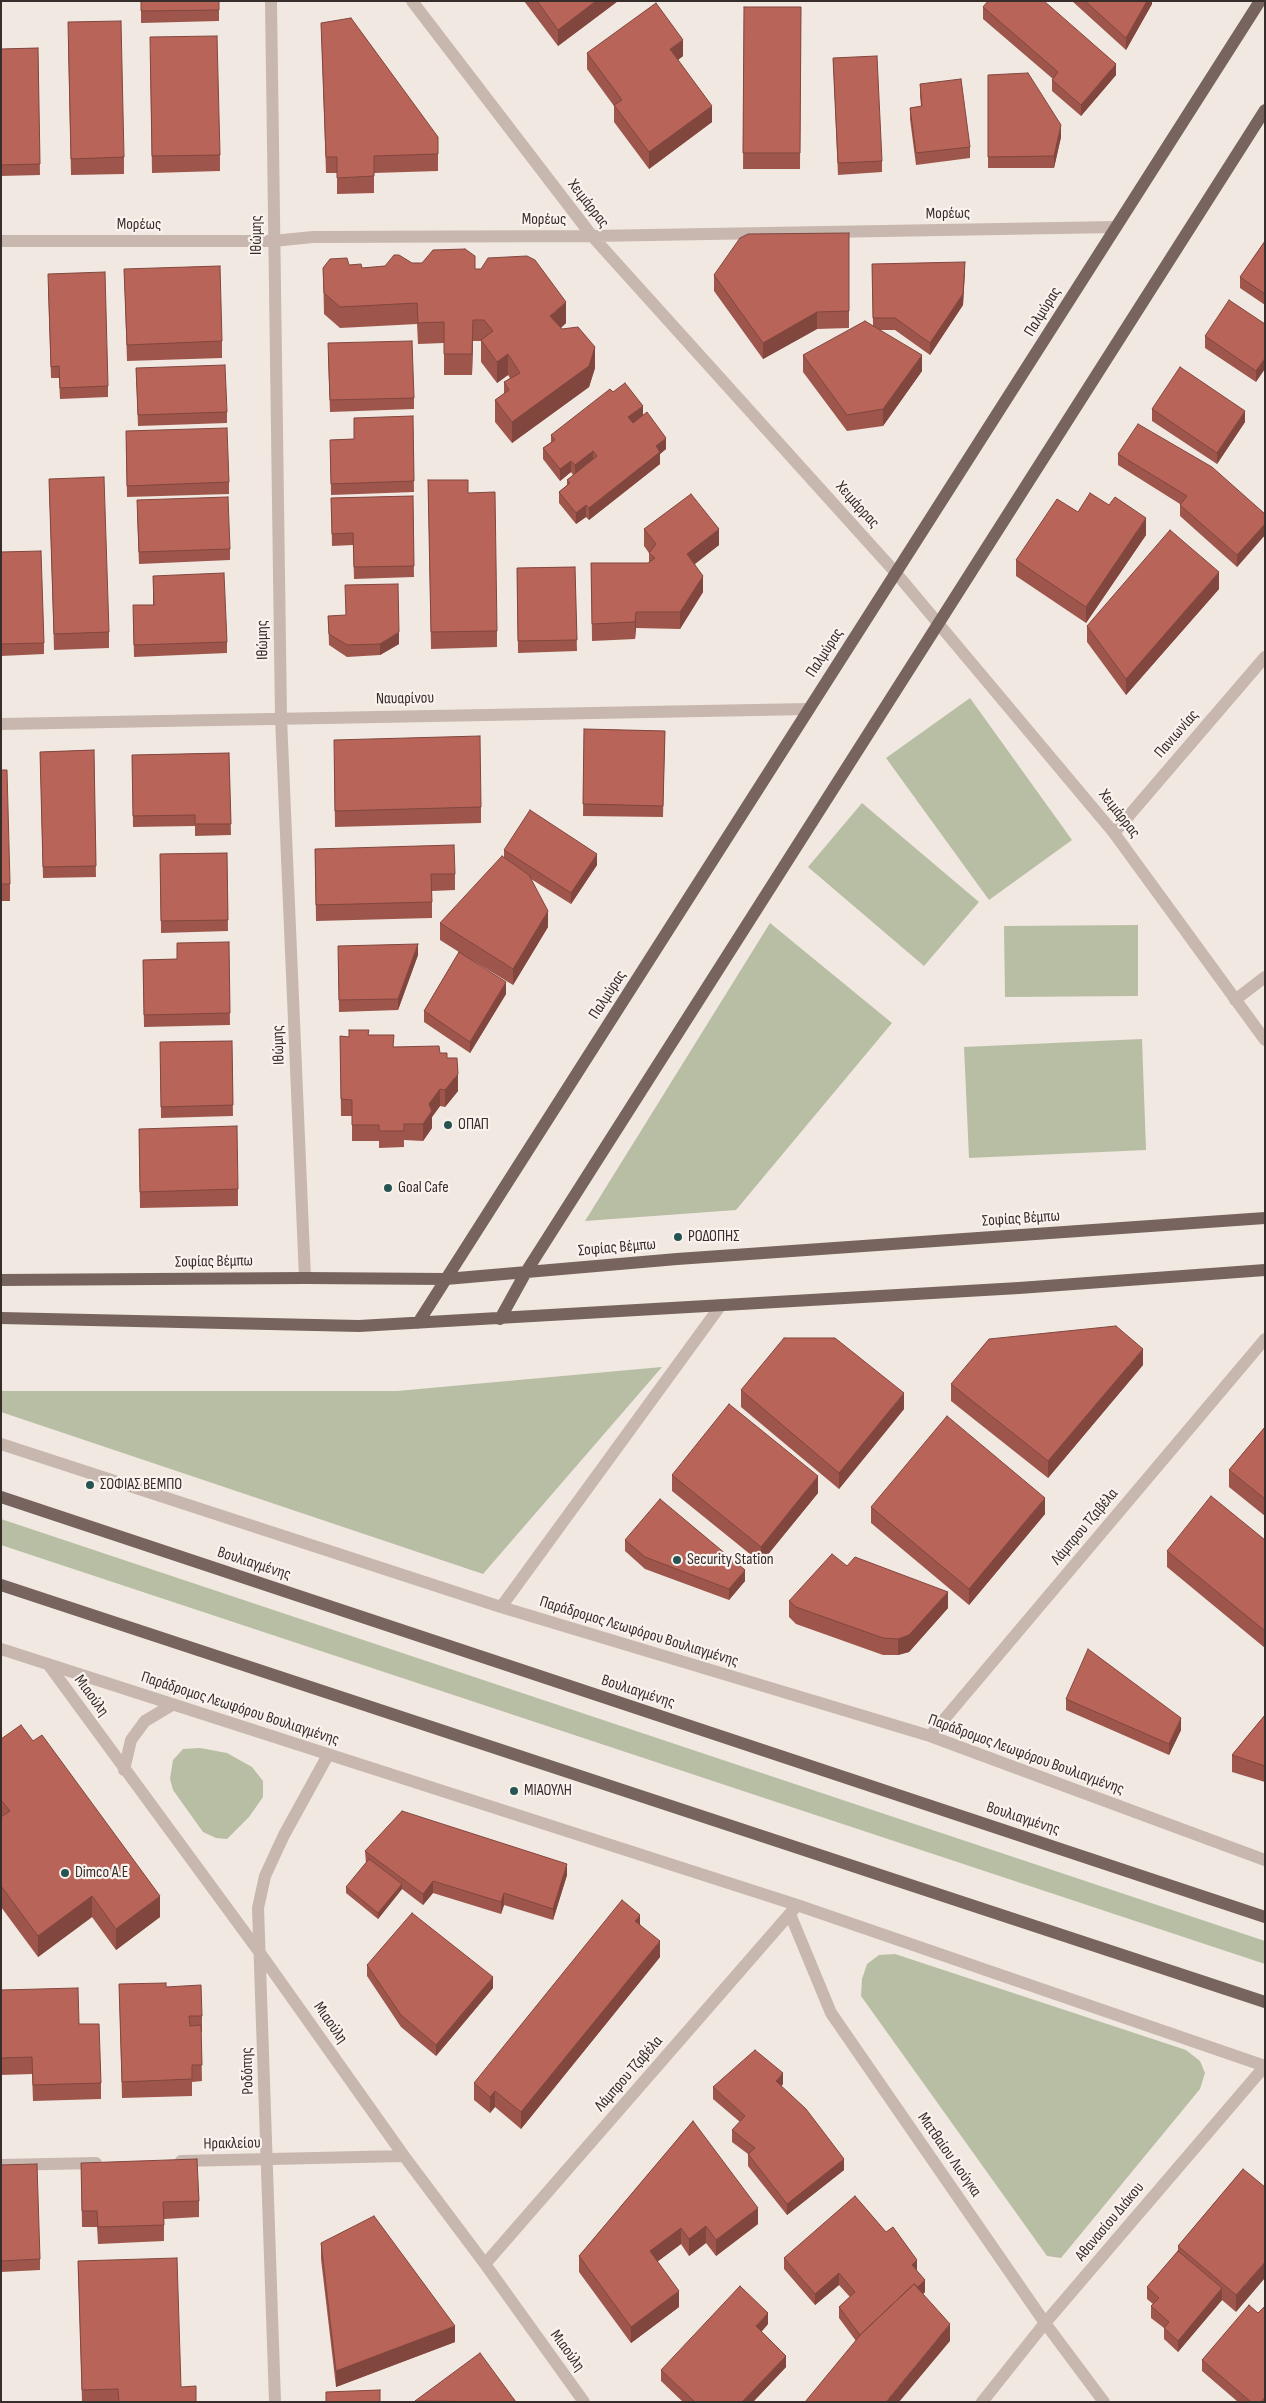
<!DOCTYPE html>
<html>
<head>
<meta charset="utf-8">
<style>
	body { margin:0 }
	#map { position:relative; width:1266px; height:2403px; overflow:hidden; background:#f1e8e1; font-family:"Sofia Sans Condensed",sans-serif }
	canvas { display:block }
	.frame { position:absolute; inset:0; border:2px solid #372e2c; pointer-events:none }
</style>
</head>
<body>
<div id="map">
<canvas width="1266" height="2403"></canvas>
<div class="frame"></div>
</div>
<script>
const ctx = document.querySelector('canvas').getContext('2d');
ctx.lineJoin = 'round';
function fillPath(path, color) {
  ctx.fillStyle = color;
  ctx.fill(path, 'evenodd');
}
function toPath(rows) {
  const path = new Path2D();
  for (const r of rows) {
    path.moveTo(r[0], r[1]);
    for (let i = 2; i < r.length; i += 2) path.lineTo(r[i], r[i + 1]);
  }
  return path;
}
function strokePath(path, color, width, dash) {
  ctx.strokeStyle = color;
  ctx.lineWidth = width;
  ctx.lineCap = dash ? 'butt' : 'round';
  ctx.setLineDash(dash || []);
  ctx.stroke(path);
}
function label(font, color, halo, rows, align = 'center') {
  ctx.font = font + ' "Sofia Sans Condensed",sans-serif';
  ctx.lineWidth = 4.5;
  ctx.setLineDash([]);
  ctx.textBaseline = 'middle';
  ctx.strokeStyle = halo;
  ctx.fillStyle = color;
  for (const [text, x, y, turn = 0] of rows) {
    ctx.save();
    ctx.translate(x, y);
    ctx.rotate((+turn || 0) * Math.PI / 180);
    ctx.textAlign = isNaN(turn) ? turn : align;
    if (halo) ctx.strokeText(text, 0, 0);
    ctx.fillText(text, 0, 0);
    ctx.restore();
  }
}
fillPath(toPath([
	[970,698,1072,840,989,900,886,758],
	[862,803,979,902,924,966,808,867],
	[770,923,892,1023,736,1210,585,1221],
	[1138,925,1138,996,1005,997,1004,926],
	[1142,1039,1146,1150,969,1158,964,1047],
	[662,1367,483,1574,1,1412,1,1391,397,1391],
	[1,1519,1265,1941,1265,1964,1,1545],
	[200,1748,227,1753,252,1767,263,1781,263,1797,249,1817,227,1839,216,1838,203,1832,173,1790,170,1779,173,1760,183,1749],
	[895,1954,1186,2050,1200,2061,1205,2073,1200,2089,1061,2258,1047,2256,861,1996,862,1979,867,1964,879,1955]
]), '#b8bea3');
strokePath(toPath([
	[271,1,281,718,305,1278],
	[412,1,592,236,896,573,1114,833,1265,1040],
	[1,241,273,241,313,237,592,236,1116,227],
	[1,724,809,709],
	[1114,833,1265,657],
	[1235,1000,1265,977],
	[1,1444,501,1607,930,1736,1265,1860],
	[501,1607,721,1305],
	[1,1649,797,1905,1265,2066],
	[48,1664,260,1953,404,2156,485,2264,584,2402],
	[930,1736,1265,1339],
	[124,1770,131,1740,145,1721,172,1705],
	[790,1914,831,2013,1045,2323,1104,2402],
	[181,2161,404,2156],
	[1,2165,96,2163],
	[485,2264,794,1909],
	[275,2402,258,1908,265,1876,284,1835,328,1755],
	[982,2402,1045,2323,1265,2066]
]), '#c8b7ae', 12);
strokePath(toPath([
	[1,1280,305,1278,446,1279,677,1259,1265,1218],
	[1,1318,359,1326,1019,1288,1265,1270],
	[500,1319,526,1272,1265,110],
	[418,1323,1260,1],
	[1,1497,1265,1917],
	[1,1585,1265,2002]
]), '#77645f', 12);
fillPath(toPath([
	[141,1,219,1,219,21,141,23],
	[524,1,618,1,558,46],
	[1072,1,1152,1,1152,4,1126,50],
	[744,7,801,7,800,169,743,169],
	[983,7,1116,75,1081,116,1052,91,1052,80,1053,79,983,19],
	[321,23,438,137,438,171,374,173,374,193,337,194,337,173,326,173],
	[68,38,124,157,124,174,71,175],
	[38,48,40,175,1,176,1,49],
	[150,53,220,155,220,171,152,173],
	[587,53,683,56,678,60,712,122,649,169,614,122,614,106,587,69],
	[833,58,882,161,882,172,838,175],
	[988,75,1061,137,1054,168,988,168],
	[920,84,970,147,970,158,916,165,910,119,910,108,921,106,920,96],
	[849,233,849,328,817,329,763,359,714,291,714,275],
	[1265,241,1265,305,1240,288,1240,277],
	[412,263,475,269,566,323,561,328,595,368,589,387,512,443,495,422,495,400,504,394,504,382,510,378,508,375,497,383,481,362,481,341,473,341,472,375,444,375,444,343,418,344,417,324,340,328,324,314,323,268,349,265,362,268,385,266],
	[872,264,965,273,963,305,930,355,895,330,880,330,922,371,883,426,847,431,803,372,803,355,873,325],
	[124,269,222,341,222,358,127,361],
	[48,285,108,386,108,397,60,399,59,378,51,378],
	[1265,324,1256,382,1205,348,1205,336],
	[328,355,414,398,414,409,330,412],
	[136,368,227,412,227,423,138,426],
	[613,392,643,416,666,449,660,454,660,464,589,520,586,517,576,524,559,503,559,492,567,485,567,480,573,475,571,472,560,481,543,459,543,448,551,442,551,435],
	[1152,409,1245,422,1217,464,1152,421],
	[413,416,414,492,331,495,330,440,354,439],
	[126,443,229,482,229,494,127,497],
	[1118,454,1265,514,1265,535,1237,567,1180,516,1180,504,1118,465],
	[49,479,109,632,109,648,54,650],
	[428,480,497,631,497,647,431,649],
	[413,496,414,577,354,579,353,545,332,546,331,498],
	[137,511,230,549,230,560,139,564],
	[1078,512,1146,535,1086,623,1016,576,1016,560],
	[644,529,719,545,695,564,703,592,680,629,636,628,635,639,592,641,591,563,649,563,649,553,644,546],
	[1,552,44,643,44,654,1,656],
	[575,567,577,651,518,653,517,568],
	[153,576,227,642,227,653,134,657,133,616,153,605],
	[1219,589,1126,695,1087,642,1087,626],
	[328,616,399,644,380,655,347,657,329,645],
	[584,729,665,731,663,817,583,816],
	[94,750,96,877,43,878,40,752],
	[229,753,231,835,195,836,195,826,133,827,132,755],
	[334,757,481,807,481,823,335,827],
	[1,770,10,884,10,901,1,901],
	[315,849,455,874,455,890,432,891,432,918,316,921],
	[504,850,597,865,571,904,531,879,548,927,513,985,472,960,506,994,470,1053,424,1022,424,1011,459,952,440,940,440,923,504,858],
	[227,853,228,931,161,933,160,854],
	[229,942,230,1025,144,1027,143,960,177,959],
	[418,955,398,1010,339,1012,338,957],
	[369,1035,393,1047,440,1053,447,1058,458,1091,445,1107,440,1106,432,1117,432,1128,423,1141,404,1140,404,1147,379,1148,379,1141,352,1141,352,1116,341,1116,340,1036,349,1037],
	[232,1041,233,1116,161,1118,160,1042],
	[139,1129,238,1189,238,1206,140,1208],
	[1143,1365,1048,1478,951,1401,951,1384],
	[741,1390,904,1409,839,1489,741,1407],
	[1265,1427,1265,1516,1229,1487,1229,1470],
	[672,1475,818,1493,761,1563,672,1491],
	[871,1507,1045,1514,969,1605,871,1523],
	[625,1540,745,1581,729,1600,645,1569,625,1551],
	[1265,1540,1265,1648,1167,1567,1167,1551],
	[847,1566,948,1608,909,1652,898,1655,883,1655,796,1624,789,1617,789,1601],
	[1066,1699,1181,1730,1169,1755,1066,1710],
	[1265,1715,1265,1782,1232,1772,1232,1755],
	[1,1739,160,1917,116,1950,92,1917,38,1957,1,1907],
	[365,1851,567,1875,553,1920,504,1905,501,1914,433,1893,423,1905,402,1889,378,1919,346,1893,346,1887,366,1863],
	[640,1924,660,1957,521,2129,495,2107,490,2113,474,2100,474,2083],
	[367,1965,493,1988,436,2056,401,2027,367,1976],
	[119,1984,166,1987,202,2016,202,2032,201,2032,202,2081,192,2082,192,2096,122,2098],
	[1,1990,79,2024,101,2083,101,2099,33,2101,32,2074,1,2075],
	[783,2084,781,2086,844,2170,787,2215,748,2166,748,2154,732,2142,732,2130,740,2122,713,2099,713,2087],
	[693,2121,758,2224,716,2256,706,2243,689,2256,681,2244,657,2262,679,2307,631,2343,579,2272,579,2256],
	[81,2163,199,2201,199,2217,164,2219,164,2241,98,2244,97,2227,82,2227],
	[1,2165,40,2259,40,2270,1,2272],
	[1243,2169,1236,2312,1222,2300,1178,2352,1164,2339,1164,2328,1151,2318,1151,2306,1153,2304,1147,2299,1147,2287,1178,2251,1178,2246],
	[321,2243,455,2342,336,2387,321,2259],
	[784,2258,917,2271,925,2292,923,2294,950,2341,856,2341,839,2318,839,2307,850,2297,839,2285,815,2305,784,2269],
	[78,2261,181,2387,196,2402,82,2402],
	[1258,2313,1265,2402,1238,2402,1202,2371,1202,2360],
	[768,2324,761,2332,786,2367,753,2402,683,2402,661,2381,661,2370]
]), '#9e564c');
fillPath(toPath([
	[596,1,618,1,558,46,558,30],
	[1147,1,1152,1,1152,4,1126,50,1126,38],
	[683,40,683,56,670,66,670,49],
	[1116,64,1116,75,1081,116,1081,105],
	[712,106,712,122,649,169,649,152],
	[1061,125,1061,137,1054,168,1054,156],
	[965,262,963,305,930,355,930,343],
	[566,302,566,323,550,337,550,316],
	[817,312,817,329,763,359,763,343],
	[473,320,473,341,472,375,472,354],
	[595,347,595,368,589,387,512,443,512,422],
	[508,354,508,375,497,383,497,362],
	[922,355,922,371,883,426,883,409],
	[1265,358,1265,369,1256,382,1256,371],
	[643,406,643,417,628,428,628,417],
	[1245,411,1245,422,1217,464,1217,453],
	[666,438,666,449,660,454,660,464,589,520,589,508,656,446],
	[593,451,593,462,575,476,575,465],
	[571,461,571,472,560,481,560,469],
	[586,505,586,517,576,524,576,513],
	[1146,518,1146,535,1086,623,1086,607],
	[1265,524,1265,535,1237,567,1237,555],
	[719,529,719,545,687,570,687,554],
	[1219,572,1219,589,1126,695,1126,679],
	[703,576,703,592,680,629,680,612],
	[636,612,636,628,635,639,635,622],
	[399,632,399,644,380,655,380,644],
	[597,854,597,865,571,904,571,893],
	[548,911,548,927,513,985,513,969],
	[418,944,418,955,398,1010,398,999],
	[506,982,506,994,470,1053,470,1042],
	[458,1074,458,1091,445,1107,445,1090],
	[440,1089,440,1106,432,1117,432,1128,423,1141,423,1124,429,1104],
	[1143,1349,1143,1365,1048,1478,1048,1461],
	[904,1393,904,1409,839,1489,839,1473],
	[818,1476,818,1493,761,1563,761,1547],
	[1045,1498,1045,1514,969,1605,969,1589],
	[745,1570,745,1581,729,1600,729,1589],
	[948,1592,948,1608,909,1652,898,1655,898,1639],
	[1181,1718,1181,1730,1169,1755,1169,1744],
	[567,1864,567,1875,553,1920,553,1909],
	[433,1881,433,1893,423,1905,423,1894],
	[402,1884,402,1889,378,1919,378,1913],
	[504,1893,504,1905,501,1914,501,1902],
	[92,1896,92,1917,38,1957,38,1936],
	[160,1896,160,1917,116,1950,116,1929],
	[640,1915,640,1931,635,1921],
	[660,1941,660,1957,521,2129,521,2112],
	[493,1977,493,1988,436,2056,436,2045],
	[783,2073,783,2084,776,2092,776,2081],
	[495,2091,495,2107,490,2113,490,2097],
	[844,2159,844,2170,787,2215,787,2204],
	[758,2208,758,2224,716,2256,716,2240],
	[706,2226,706,2243,689,2256,689,2239],
	[681,2228,681,2244,650,2267,650,2251],
	[917,2260,917,2271,912,2265],
	[1265,2262,1265,2278,1236,2312,1236,2295],
	[839,2273,839,2285,815,2305,815,2294],
	[925,2280,925,2292,862,2349,862,2338],
	[1222,2288,1222,2300,1178,2352,1178,2341],
	[679,2291,679,2307,631,2343,631,2327],
	[768,2313,768,2324,756,2338,756,2326],
	[950,2324,950,2341,899,2402,886,2402],
	[455,2326,455,2342,336,2387,336,2371],
	[786,2356,786,2367,753,2402,742,2402]
]), '#81463e');
const building = toPath([
	[141,1,219,1,219,10,141,11,141,1],
	[537,1,596,1,558,30,537,1],
	[988,1,1044,1,1116,64,1081,105,1052,80,1058,72,983,7,988,1],
	[1085,1,1147,1,1126,38,1085,1],
	[656,3,683,40,670,49,712,106,649,152,614,105,622,100,587,53,656,3],
	[744,7,801,7,800,153,743,153,744,7],
	[351,18,438,137,438,154,374,156,374,176,337,178,337,157,326,157,321,23,351,18],
	[121,21,124,157,71,159,68,22,121,21],
	[217,36,220,155,152,156,150,37,217,36],
	[38,48,40,164,1,165,1,49,38,48],
	[877,56,882,161,838,163,833,58,877,56],
	[1028,73,1061,125,1054,156,988,157,988,75,1028,73],
	[961,79,970,147,916,153,910,108,922,106,920,84,961,79],
	[849,233,849,311,817,312,763,343,714,275,740,238,748,234,849,233],
	[1265,241,1265,294,1240,277,1265,241],
	[465,249,475,256,475,269,481,269,488,258,527,256,535,260,566,302,550,316,562,329,578,327,595,347,589,366,512,422,495,400,509,390,504,382,520,373,508,354,497,362,481,340,493,331,484,320,473,320,472,354,444,354,444,322,418,323,417,303,340,307,324,293,323,268,330,259,347,258,349,265,361,264,362,268,385,266,394,255,399,255,412,263,422,263,433,250,465,249],
	[965,262,963,294,930,343,895,318,873,318,872,264,965,262],
	[220,266,222,341,127,345,124,269,220,266],
	[105,272,108,386,60,388,59,366,51,367,48,274,105,272],
	[1229,300,1265,324,1265,358,1256,371,1205,336,1229,300],
	[865,321,922,355,883,409,847,415,803,355,865,321],
	[412,341,414,398,330,400,328,343,412,341],
	[225,365,227,412,138,415,136,368,225,365],
	[1180,367,1245,411,1217,453,1152,409,1180,367],
	[625,383,643,406,628,417,633,423,647,412,666,438,656,446,660,452,589,508,586,505,576,513,559,492,570,483,567,480,597,456,593,451,575,465,571,461,560,469,543,448,555,440,551,435,610,389,613,392,625,383],
	[413,416,414,481,331,484,330,440,354,439,354,418,413,416],
	[1138,424,1212,467,1265,514,1265,524,1237,555,1180,505,1187,496,1118,454,1138,424],
	[227,428,229,482,127,486,126,431,227,428],
	[104,477,109,632,54,634,49,479,104,477],
	[428,480,468,480,468,493,495,492,497,631,431,632,428,480],
	[1090,493,1109,505,1115,497,1146,518,1086,607,1016,560,1057,499,1078,512,1090,493],
	[691,494,719,529,687,554,703,576,680,612,636,612,635,622,592,624,591,563,648,563,655,558,649,553,656,544,644,529,691,494],
	[413,496,414,566,354,567,353,533,332,534,331,498,413,496],
	[228,497,230,549,139,552,137,500,228,497],
	[1170,530,1219,572,1126,679,1087,626,1170,530],
	[41,551,44,643,1,644,1,552,41,551],
	[575,567,577,640,518,641,517,568,575,567],
	[224,573,227,642,134,645,133,605,154,605,153,576,224,573],
	[398,584,399,632,380,644,347,645,329,634,328,616,346,615,345,585,398,584],
	[584,729,665,731,663,806,583,804,584,729],
	[480,736,481,807,335,811,334,740,480,736],
	[94,750,96,866,43,867,40,752,94,750],
	[229,753,231,824,195,824,195,815,133,816,132,755,229,753],
	[1,770,7,770,10,884,1,884,1,770],
	[530,810,597,854,571,893,504,850,530,810],
	[454,845,455,874,431,874,432,902,316,905,315,849,454,845],
	[227,853,228,920,161,921,160,854,227,853],
	[502,856,529,875,548,911,513,969,440,923,502,856],
	[229,942,230,1013,144,1015,143,960,177,959,177,943,229,942],
	[418,944,398,999,339,1000,338,946,418,944],
	[459,952,506,982,470,1042,424,1011,459,952],
	[349,1030,369,1030,368,1035,394,1035,393,1047,439,1046,440,1053,447,1053,447,1058,457,1058,458,1074,445,1090,440,1089,429,1104,432,1111,423,1124,404,1124,404,1131,379,1131,379,1125,352,1125,352,1100,341,1099,340,1036,349,1037,349,1030],
	[232,1041,233,1105,161,1107,160,1042,232,1041],
	[237,1126,238,1189,140,1192,139,1129,237,1126],
	[1116,1326,1143,1349,1048,1461,951,1384,989,1339,1116,1326],
	[784,1338,835,1338,904,1393,839,1473,741,1390,784,1338],
	[729,1404,818,1476,761,1547,672,1475,729,1404],
	[947,1416,1045,1498,969,1589,871,1507,947,1416],
	[1265,1427,1265,1499,1229,1470,1265,1427],
	[1211,1496,1265,1540,1265,1631,1167,1551,1211,1496],
	[660,1499,745,1570,729,1589,645,1557,625,1540,660,1499],
	[832,1554,847,1566,855,1557,948,1592,909,1635,898,1639,883,1638,796,1607,789,1601,832,1554],
	[1088,1649,1181,1718,1169,1744,1066,1699,1088,1649],
	[1265,1715,1265,1766,1232,1755,1265,1715],
	[21,1725,33,1741,42,1735,160,1896,116,1929,92,1896,38,1936,1,1886,1,1817,10,1811,1,1800,1,1739,21,1725],
	[402,1811,567,1864,553,1909,504,1893,501,1902,433,1881,423,1894,365,1851,402,1811],
	[369,1859,402,1884,378,1913,346,1887,369,1859],
	[622,1900,640,1915,635,1921,660,1941,521,2112,495,2091,490,2097,474,2083,622,1900],
	[412,1913,493,1977,436,2045,401,2015,367,1965,412,1913],
	[166,1983,166,1987,201,1985,202,2016,189,2016,190,2026,201,2025,202,2065,192,2065,192,2079,122,2082,119,1984,166,1983],
	[78,1988,79,2024,99,2024,101,2083,33,2085,32,2057,1,2058,1,1990,78,1988],
	[755,2050,783,2073,776,2081,806,2109,844,2159,787,2204,748,2154,755,2148,732,2130,745,2116,713,2087,755,2050],
	[693,2121,758,2208,716,2240,706,2226,689,2239,681,2228,650,2251,679,2291,631,2327,579,2256,693,2121],
	[197,2159,199,2201,163,2202,164,2225,98,2227,97,2211,82,2211,81,2163,197,2159],
	[37,2164,40,2259,1,2261,1,2165,37,2164],
	[1243,2169,1265,2187,1265,2262,1236,2295,1178,2246,1243,2169],
	[855,2196,886,2232,893,2227,917,2260,912,2265,925,2280,918,2287,914,2284,860,2335,839,2307,855,2292,839,2273,815,2294,784,2258,855,2196],
	[374,2216,455,2326,336,2371,321,2243,374,2216],
	[1178,2251,1222,2288,1178,2341,1164,2328,1169,2322,1151,2306,1159,2298,1147,2287,1178,2251],
	[177,2258,181,2387,196,2386,196,2402,119,2402,118,2389,82,2390,78,2261,177,2258],
	[914,2284,950,2324,886,2402,805,2402,862,2333,914,2284],
	[740,2286,768,2313,756,2326,786,2356,742,2402,695,2402,661,2370,740,2286],
	[1249,2305,1258,2313,1265,2306,1265,2397,1261,2402,1251,2402,1202,2360,1249,2305],
	[480,2353,516,2402,415,2401,480,2353],
	[380,2390,380,2402,326,2402,326,2392,380,2390]
]);
fillPath(building, '#b86458');
strokePath(building, '#81463e', 1);
for (const [x, y, r, color] of [
	[448,1125,5,"#265452"],
	[388,1188,5,"#265452"],
	[678,1237,5,"#265452"],
	[90,1485,5,"#265452"],
	[677,1560,5,"#265452"],
	[514,1791,5,"#265452"],
	[65,1873,5,"#265452"]
]) {
  const dot = new Path2D();
  dot.arc(x, y, r, 0, 2 * Math.PI);
  ctx.fillStyle = color;
  ctx.fill(dot);
  strokePath(dot, '#f9f2ed', 2);
}
label('16px', '#372e2c', '#f9f2ed', [
	["Χειμάρρας",588,204,52],
	["Μορέως",948,214,-1],
	["Μορέως",544,220],
	["Μορέως",139,225],
	["Ιθώμης",257,235,-90],
	["Παλμύρας",1043,312,-58],
	["Χειμάρρας",857,505,48],
	["Ιθώμης",263,640,-91],
	["Παλμύρας",825,653,-57],
	["Ναυαρίνου",405,699,-1],
	["Πανιωνίας",1177,734,-49],
	["Χειμάρρας",1119,814,52],
	["Παλμύρας",608,995,-57],
	["Ιθώμης",279,1045,-92],
	["Σοφίας Βέμπω",1021,1219,-4],
	["Σοφίας Βέμπω",617,1248,-5],
	["Σοφίας Βέμπω",214,1262,-1],
	["Λάμπρου Τζαβέλα",1085,1527,-50],
	["Βουλιαγμένης",254,1564,18],
	["Παράδρομος Λεωφόρου Βουλιαγμένης",639,1632,17],
	["Βουλιαγμένης",638,1692,18],
	["Μιαούλη",91,1696,54],
	["Παράδρομος Λεωφόρου Βουλιαγμένης",240,1709,18],
	["Παράδρομος Λεωφόρου Βουλιαγμένης",1026,1755,20],
	["Βουλιαγμένης",1023,1819,18],
	["Μιαούλη",330,2023,55],
	["Ροδόπης",248,2071,-92],
	["Λάμπρου Τζαβέλα",629,2074,-49],
	["Ηρακλείου",232,2144,-1],
	["Ματθαίου Λιούγκα",949,2155,55],
	["Αθανασίου Διάκου",1110,2222,-50],
	["Μιαούλη",567,2351,54]
]);
label('16px', '#372e2c', '#f9f2ed', [
	["ΟΠΑΠ",458,1125],
	["Goal Cafe",398,1188],
	["ΡΟΔΟΠΗΣ",688,1237],
	["ΣΟΦΙΑΣ ΒΕΜΠΟ",100,1485],
	["Security Station",687,1560],
	["ΜΙΑΟΥΛΗ",524,1791],
	["Dimco Α.Ε",75,1873]
], 'left');
</script>
</body>
</html>
